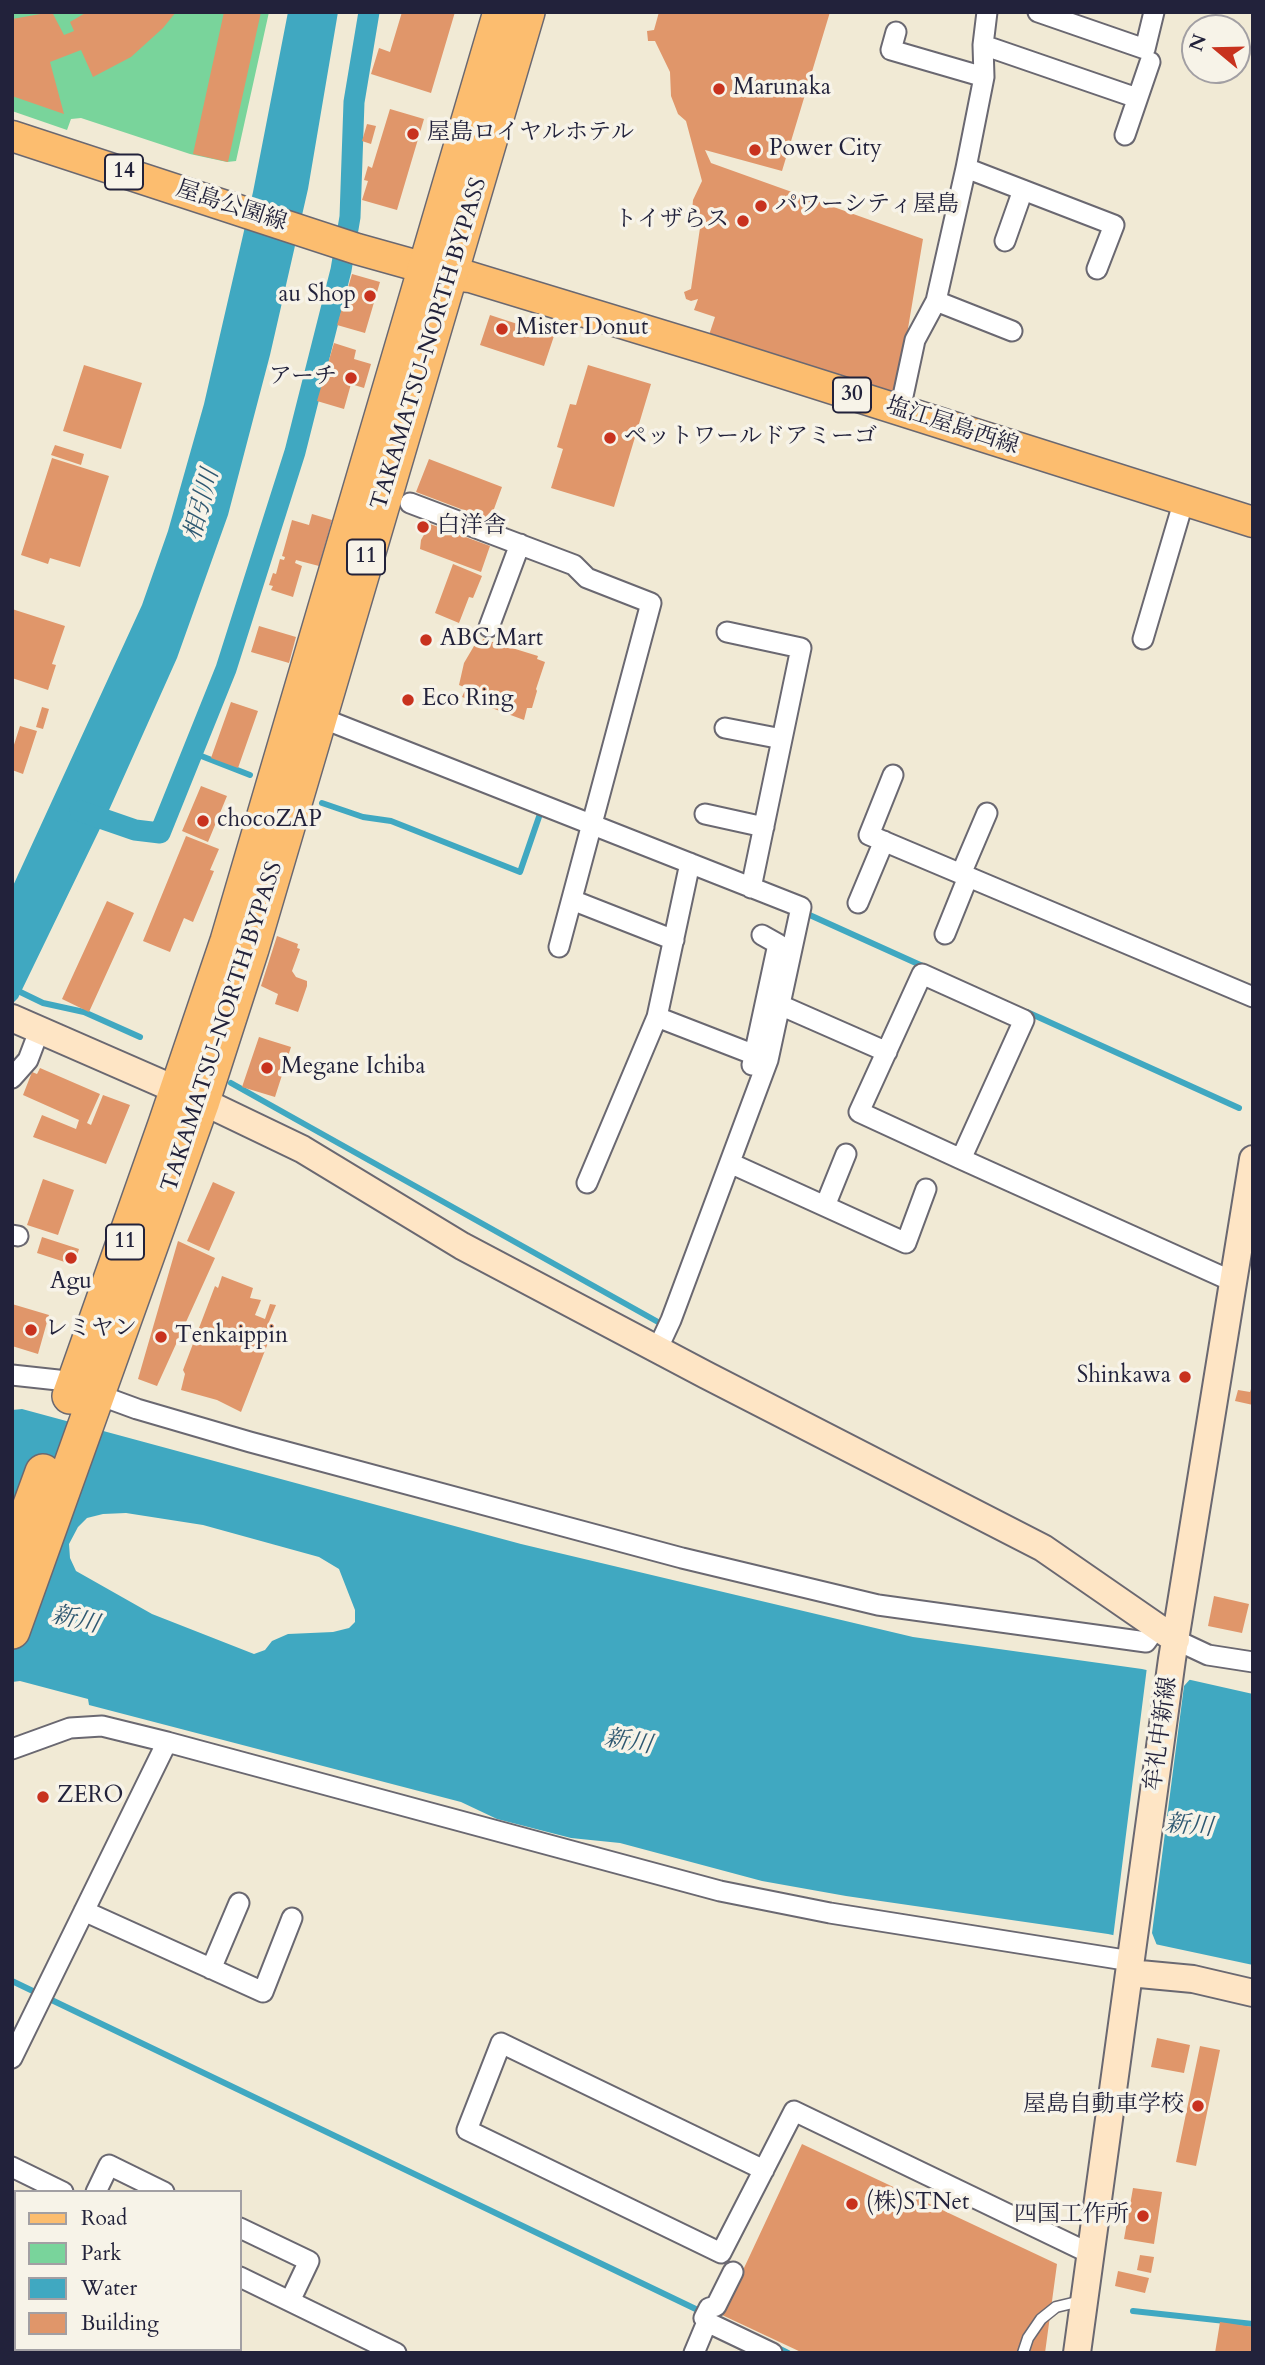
<!DOCTYPE html>
<html>
<head>
<meta charset="utf-8">
<style>
	body { margin:0 }
	#map { position:relative; width:1265px; height:2365px; overflow:hidden; background:#f1ead5; font-family:Cardo,serif }
	canvas { display:block }
	.frame { position:absolute; inset:0; border:14px solid #22223b; pointer-events:none }
	.legend { position:absolute; left:14px; top:2190px; width:228px; height:161px; box-sizing:border-box; background:#f7f3e8; border:2px solid #a29fa3; margin:0; padding:9px 12px; list-style:none; font-size:21px; color:#22223b }
	.legend li { display:flex; align-items:center; gap:14px; height:35px }
	.legend b { width:35px; border:2px solid #a29fa3 }
	.north { position:absolute; left:1181px; top:14px; width:70px; height:70px; box-sizing:border-box; background:#f7f3e8; border:2px solid #a29fa3; border-radius:50%; rotate:289deg; font-size:19px; font-weight:700; line-height:28px; text-align:center; color:#22223b }
	.north::after { content:''; display:block; margin:auto; width:24px; height:32px; background:#c8321e; clip-path:polygon(50% 0,100% 100%,50% 72%,0 100%) }
</style>
</head>
<body>
<div id="map">
<canvas width="1265" height="2365"></canvas>
<div class="frame"></div>
<ul class="legend">
<li><b style="height:9px;background:#fcbd6f"></b>Road</li>
<li><b style="height:19px;background:#79d49b"></b>Park</li>
<li><b style="height:19px;background:#40a8c1"></b>Water</li>
<li><b style="height:19px;background:#e0966a"></b>Building</li>
</ul>
<div class="north">N</div>
</div>
<script>
const ctx = document.querySelector('canvas').getContext('2d');
ctx.lineJoin = 'round';
function fillPath(path, color) {
  ctx.fillStyle = color;
  ctx.fill(path, 'evenodd');
}
function toPath(rows) {
  const path = new Path2D();
  for (const r of rows) {
    path.moveTo(r[0], r[1]);
    for (let i = 2; i < r.length; i += 2) path.lineTo(r[i], r[i + 1]);
  }
  return path;
}
function strokePath(path, color, width, dash) {
  ctx.strokeStyle = color;
  ctx.lineWidth = width;
  ctx.lineCap = dash ? 'butt' : 'round';
  ctx.setLineDash(dash || []);
  ctx.stroke(path);
}
function label(font, color, halo, rows, align = 'center') {
  ctx.font = font + ' Cardo,"Noto Serif JP",serif';
  ctx.lineWidth = 7;
  ctx.setLineDash([]);
  ctx.textBaseline = 'middle';
  ctx.strokeStyle = halo;
  ctx.fillStyle = color;
  for (const [text, x, y, turn = 0] of rows) {
    ctx.save();
    ctx.translate(x, y);
    ctx.rotate((+turn || 0) * Math.PI / 180);
    ctx.textAlign = isNaN(turn) ? turn : align;
    if (halo) ctx.strokeText(text, 0, 0);
    ctx.fillText(text, 0, 0);
    ctx.restore();
  }
}
fillPath(toPath([
	[12,12,269,12,236,161,227,162,190,154,81,118,71,119,67,130,12,111]
]), '#79d49b');
fillPath(toPath([
	[288,12,338,12,308,189,270,355,228,515,177,658,109,810,18,998,12,1004,12,888,142,605,168,531,204,404,253,192],
	[22,1409,521,1544,913,1637,1142,1669,1253,1694,1253,1965,1108,1934,846,1896,762,1881,620,1843,571,1838,497,1819,461,1802,89,1705,88,1699,20,1681,12,1682,12,1410],
	[126,1513,203,1525,319,1557,339,1569,355,1610,355,1622,349,1628,333,1632,288,1634,272,1641,265,1650,254,1654,152,1614,76,1571,70,1558,69,1544,78,1527,87,1518,103,1514]
]), '#40a8c1');
fillPath(toPath([
	[1147,1667,1192,1677,1184,1686,1152,1933,1158,1948,1113,1938]
]), '#f1ead5');
strokePath(toPath([
	[191,752,250,775],
	[322,803,363,817,391,821,520,872,541,811,545,812],
	[803,912,927,968],
	[12,988,43,1003,84,1012,140,1037],
	[1027,1012,1239,1108],
	[231,1083,658,1322],
	[12,1981,704,2313],
	[1133,2311,1253,2324],
	[774,2346,788,2353]
]), '#40a8c1', 6);
strokePath(toPath([
	[80,811,135,830,160,833,226,669,295,452,341,270,350,217,354,102,369,12]
]), '#40a8c1', 21);
fillPath(toPath([
	[52,12,64,35,74,31,70,22,87,12,176,12,163,28,131,57,93,77,81,50,50,62,64,114,12,96,12,19],
	[224,12,261,12,228,162,193,154],
	[402,12,455,12,431,93,371,74,379,48,390,52],
	[659,12,830,12,782,171,705,150,711,163,923,239,897,394,709,335,715,317,694,310,698,299,691,301,686,299,684,292,691,289,700,228,692,212,693,200,702,181,686,121,678,114,671,96,670,72,655,41,648,41,647,31,654,30],
	[390,109,424,119,397,210,362,200,368,181,364,180,368,166,372,168],
	[367,124,376,126,371,144,362,141],
	[352,274,380,282,365,333,337,325],
	[490,315,554,336,544,366,480,345],
	[334,343,356,350,354,359,371,364,364,388,351,384,344,409,317,401],
	[84,365,142,383,121,449,63,431],
	[588,365,651,384,614,507,551,488,563,449,557,447,570,404,576,405],
	[55,445,84,454,81,465,51,455],
	[52,458,109,476,80,567,50,558,48,564,21,555],
	[429,459,502,487,490,520,416,492],
	[312,514,332,520,319,566,296,560,295,563,302,566,293,597,271,590,273,586,269,585,273,573,276,574,280,559,284,560,285,557,282,556,292,520,309,525],
	[430,524,490,546,481,572,420,549,421,540],
	[453,564,482,576,473,598,469,597,459,623,435,613],
	[12,609,65,626,52,664,56,665,48,690,12,678],
	[259,626,296,637,289,663,251,652],
	[483,639,538,656,537,659,545,662,536,689,537,691,532,708,527,708,524,720,462,697,466,688,459,685,464,663,474,646,476,644,480,646],
	[231,702,258,711,238,768,211,758],
	[42,707,49,709,43,729,36,727],
	[20,726,37,731,23,774,12,770,12,751],
	[201,786,227,796,208,842,182,831],
	[186,836,219,849,210,870,214,871,193,922,184,918,170,952,143,941],
	[107,901,134,913,89,1012,62,999],
	[277,936,298,944,297,948,300,949,292,971,296,977,307,981,307,986,298,1012,275,1004,278,994,261,986],
	[259,1037,291,1047,275,1097,242,1087],
	[40,1068,100,1094,87,1123,91,1125,103,1095,130,1105,106,1164,33,1137,42,1115,76,1129,79,1120,23,1095,32,1072,37,1074],
	[43,1179,74,1190,58,1235,27,1225],
	[213,1182,235,1192,209,1251,187,1241],
	[42,1237,79,1249,74,1265,37,1253],
	[178,1241,215,1258,157,1386,138,1379],
	[222,1276,253,1288,250,1298,261,1300,255,1315,265,1319,270,1304,276,1305,269,1322,275,1325,241,1412,217,1400,181,1390,185,1374,183,1370,215,1286,218,1288],
	[12,1304,49,1315,38,1354,12,1346],
	[1252,1386,1253,1405,1235,1401,1238,1390,1250,1392],
	[1214,1596,1249,1604,1242,1633,1208,1626],
	[1157,2038,1190,2045,1184,2073,1151,2067],
	[1200,2046,1220,2050,1196,2166,1176,2162],
	[802,2144,1057,2264,1045,2353,803,2353,722,2315],
	[1133,2188,1162,2192,1154,2244,1124,2239],
	[1140,2255,1154,2257,1151,2273,1137,2270],
	[1118,2271,1149,2278,1145,2293,1115,2286],
	[1220,2322,1253,2327,1253,2353,1215,2353]
]), '#e0966a');
const lane = toPath([
	[1023,2353,1028,2338,1041,2319,1056,2307,1081,2301]
]);
const street = toPath([
	[1038,12,1145,49,1154,12],
	[896,32,891,50,984,77],
	[983,45,1137,98],
	[1125,135,1150,62],
	[966,168,1114,225,1097,269],
	[1005,241,1023,190],
	[936,301,1012,331],
	[900,410,915,340,936,301,966,168,984,77,983,45,987,12],
	[410,503,574,565,587,578,651,603,559,947],
	[489,627,520,544],
	[727,632,801,648,751,888],
	[1143,639,1184,500],
	[319,717,801,907,768,1060,671,1320,657,1350],
	[725,728,782,739],
	[893,775,869,835,1253,997],
	[705,814,764,827],
	[961,874,987,813],
	[572,900,674,940],
	[858,903,884,841],
	[945,934,968,877],
	[780,1005,887,1052],
	[657,1017,690,863],
	[752,1065,778,944,762,935],
	[12,1078,28,1060,39,1031],
	[961,1159,1024,1020,922,974,859,1112,961,1159,1234,1282],
	[730,1163,906,1243,926,1189],
	[587,1183,657,1017,768,1060],
	[825,1206,846,1154],
	[12,1235,18,1236],
	[12,1375,58,1380,137,1409,250,1442,682,1558,878,1605,1146,1642,1157,1627],
	[1176,1640,1208,1655,1253,1662],
	[12,1749,70,1728,102,1726,167,1742],
	[84,1911,263,1992,292,1918],
	[211,1969,239,1903],
	[12,2058,167,1742,720,1891,830,1913,1131,1961],
	[12,2167,63,2192],
	[764,2170,501,2043,467,2130,721,2253,794,2111,1091,2254],
	[96,2192,109,2165,164,2192],
	[240,2228,309,2261,290,2301],
	[240,2277,396,2353],
	[707,2322,704,2318,709,2308,716,2306,733,2272],
	[694,2353,707,2322,772,2353]
]);
const secondary = toPath([
	[12,1018,202,1101,302,1149,462,1246,706,1375,1043,1548,1176,1640],
	[1129,1973,1193,1979,1253,1993],
	[1077,2353,1172,1659,1253,1159]
]);
const primary = toPath([
	[12,136,357,249,450,275,470,277,710,350,1253,522]
]);
const highway = toPath([
	[70,1396,166,1124,228,941,501,12],
	[12,1557,43,1472],
	[12,1631,202,1101,251,949,527,12]
]);
strokePath(lane, '#6a6871', 13);
strokePath(street, '#6a6871', 23);
strokePath(secondary, '#6a6871', 30);
strokePath(primary, '#6a6871', 33);
strokePath(highway, '#6a6871', 38);
strokePath(lane, '#fff', 10);
strokePath(street, '#fff', 19);
strokePath(secondary, '#fee5c5', 26);
strokePath(primary, '#fcbd6f', 30);
strokePath(highway, '#fcbd6f', 35);
for (const [x, y, r, color] of [
	[719,89,7,"#c8321e"],
	[413,134,7,"#c8321e"],
	[755,150,7,"#c8321e"],
	[761,206,7,"#c8321e"],
	[743,221,7,"#c8321e"],
	[370,296,7,"#c8321e"],
	[502,329,7,"#c8321e"],
	[351,378,7,"#c8321e"],
	[610,438,7,"#c8321e"],
	[423,527,7,"#c8321e"],
	[426,640,7,"#c8321e"],
	[408,700,7,"#c8321e"],
	[203,821,7,"#c8321e"],
	[267,1068,7,"#c8321e"],
	[71,1258,7,"#c8321e"],
	[31,1330,7,"#c8321e"],
	[161,1337,7,"#c8321e"],
	[1185,1377,7,"#c8321e"],
	[43,1797,7,"#c8321e"],
	[1198,2106,7,"#c8321e"],
	[852,2204,7,"#c8321e"],
	[1143,2216,7,"#c8321e"]
]) {
  const dot = new Path2D();
  dot.arc(x, y, r, 0, 2 * Math.PI);
  ctx.fillStyle = color;
  ctx.fill(dot);
  strokePath(dot, '#f7f3e8', 2.5);
}
for (const [x, y, w] of [
	[124,172,38],
	[852,395,38],
	[366,557,38],
	[125,1242,38]
]) {
  const box = new Path2D();
  box.roundRect(x - w / 2, y - 17.5, w, 35, 5);
  ctx.fillStyle = '#f7f3e8';
  ctx.fill(box);
  strokePath(box, '#22223b', 2);
}
label('bold 21px', '#22223b', null, [
	["14",124,172],
	["30",852,395],
	["11",366,557],
	["11",125,1242]
]);
label('23px', '#22223b', '#f7f3e8', [
	["Marunaka",733,89],
	["屋島ロイヤルホテル",427,134],
	["Power City",769,150],
	["パワーシティ屋島",775,206],
	["トイザらス",729,221,"right"],
	["au Shop",356,296,"right"],
	["Mister Donut",516,329],
	["アーチ",337,378,"right"],
	["ペットワールドアミーゴ",624,438],
	["白洋舎",437,527],
	["ABC Mart",440,640],
	["Eco Ring",422,700],
	["chocoZAP",217,821],
	["Megane Ichiba",281,1068],
	["Agu",71,1283,"center"],
	["レミヤン",45,1330],
	["Tenkaippin",175,1337],
	["Shinkawa",1171,1377,"right"],
	["ZERO",57,1797],
	["屋島自動車学校",1184,2106,"right"],
	["(株)STNet",866,2204],
	["四国工作所",1129,2216,"right"]
], 'left');
label('23px', '#22223b', '#f7f3e8', [
	["屋島公園線",231,207,18],
	["TAKAMATSU-NORTH BYPASS",430,344,-73],
	["塩江屋島西線",952,427,18],
	["TAKAMATSU-NORTH BYPASS",223,1027,-72],
	["牟礼中新線",1162,1734,-82]
]);
label('italic 24px', '#2e5871', '#f7f3e8', [
	["相引川",203,505,-75],
	["新川",75,1621,13],
	["新川",628,1743,9],
	["新川",1189,1827,5]
]);
</script>
</body>
</html>
